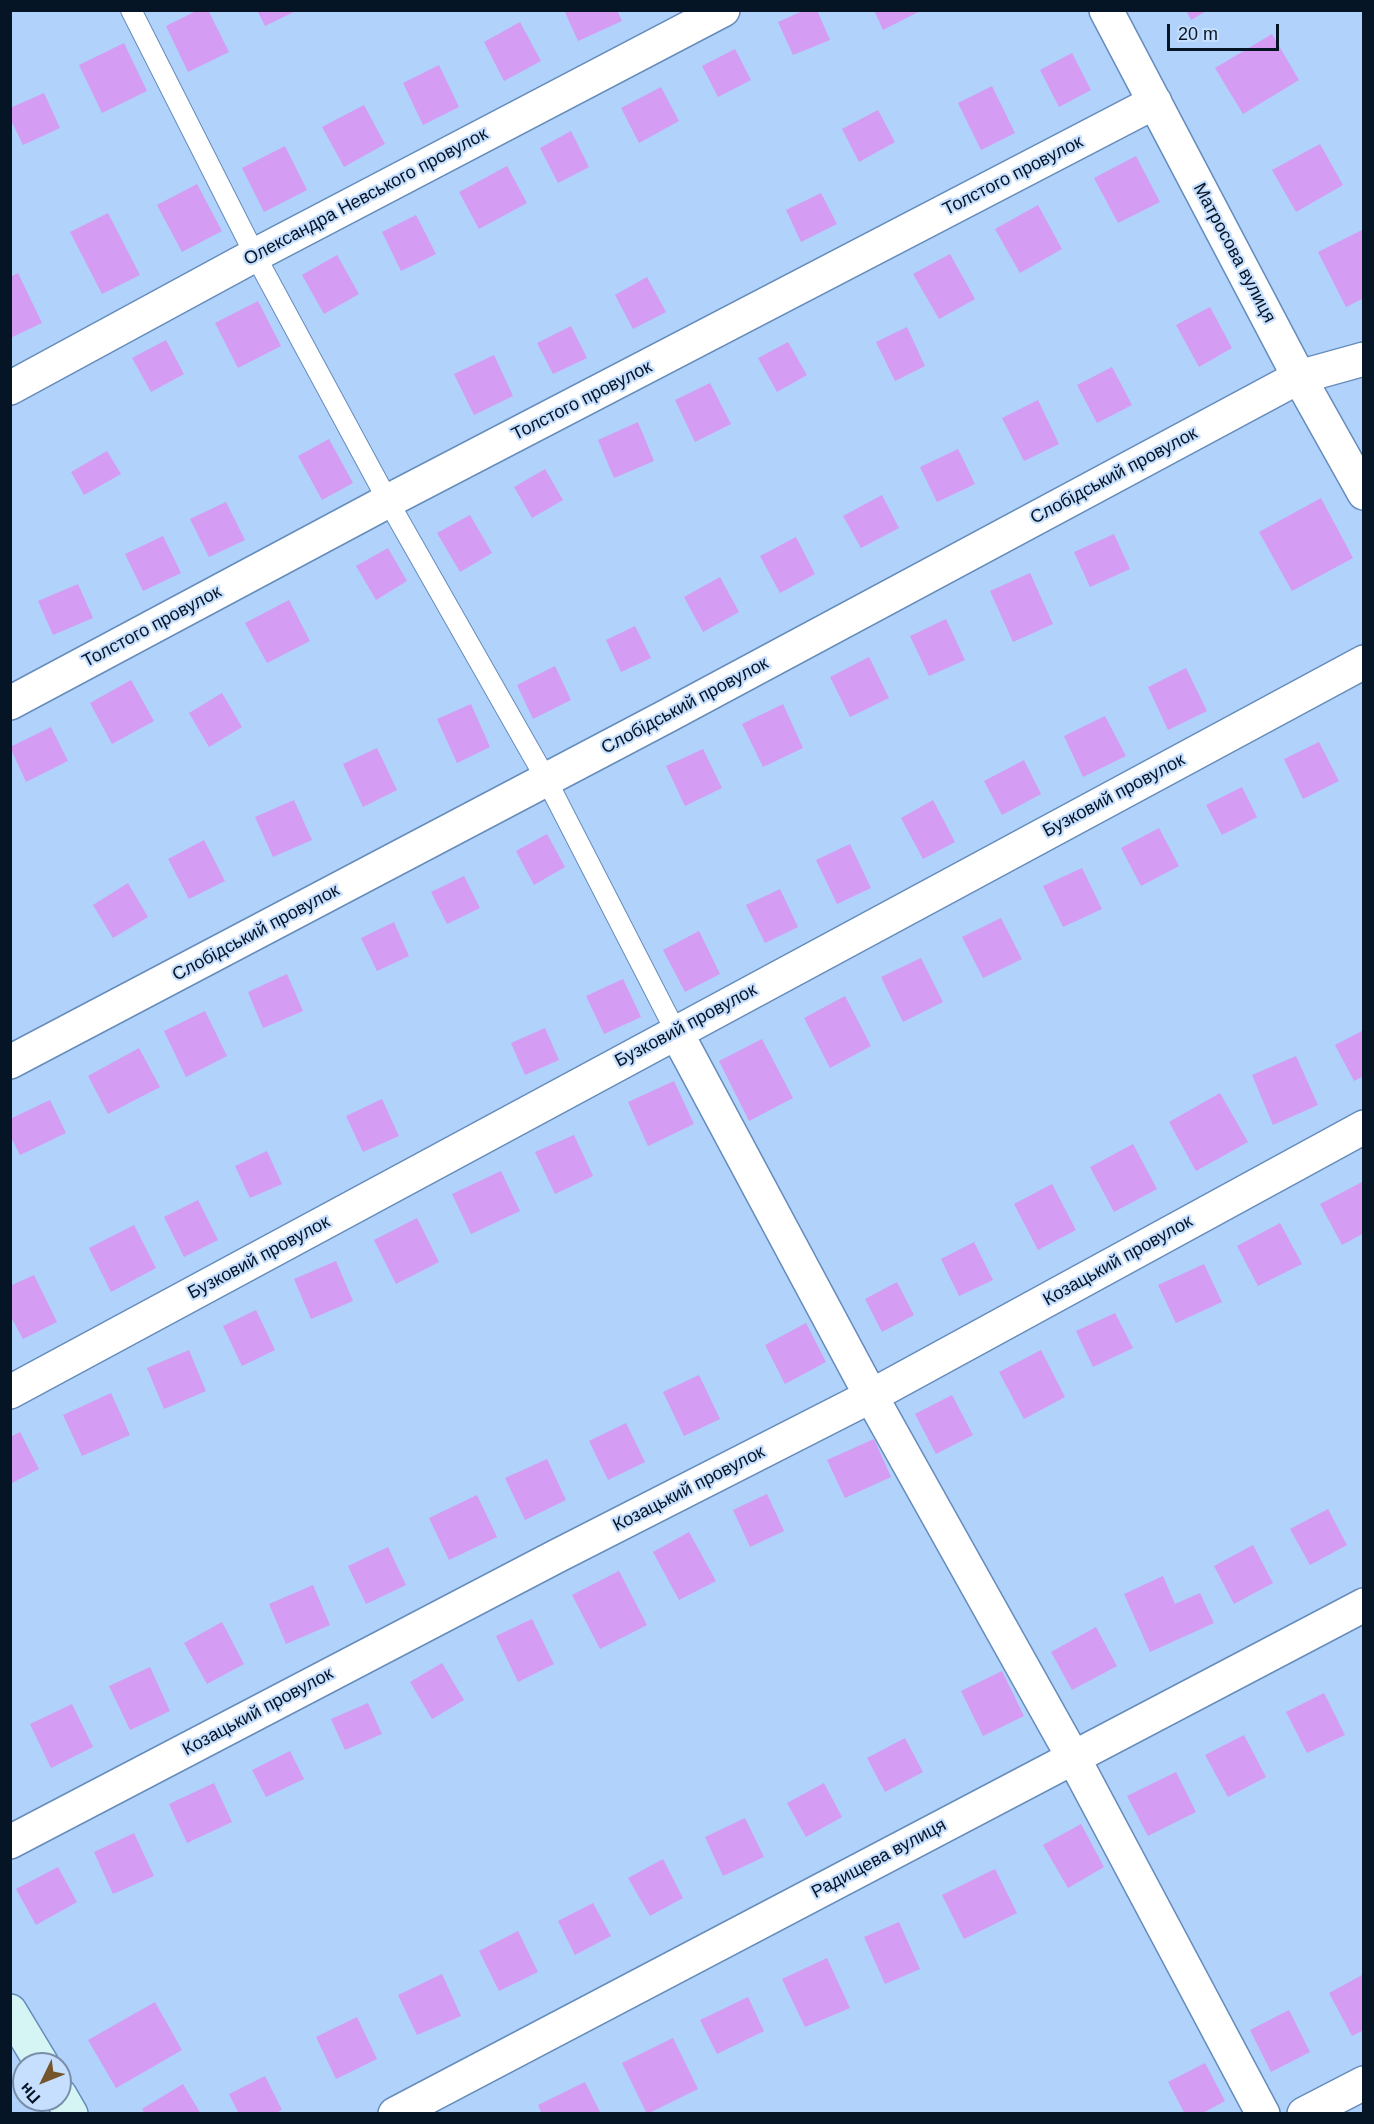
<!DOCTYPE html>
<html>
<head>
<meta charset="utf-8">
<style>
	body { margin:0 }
	#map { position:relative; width:1374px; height:2124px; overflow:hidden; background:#b1d2fb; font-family:Helvetica,sans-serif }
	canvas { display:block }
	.frame { position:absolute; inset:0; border:12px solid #061526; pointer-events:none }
	.north { position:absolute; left:12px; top:2052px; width:60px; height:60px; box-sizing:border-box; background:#c6dffe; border:2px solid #798ea8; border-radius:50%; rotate:227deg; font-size:16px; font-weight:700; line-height:24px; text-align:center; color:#061526 }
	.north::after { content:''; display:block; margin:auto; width:21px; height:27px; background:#75562b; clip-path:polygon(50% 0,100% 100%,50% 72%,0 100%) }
	.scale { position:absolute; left:1167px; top:24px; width:112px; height:27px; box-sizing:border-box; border:3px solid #061526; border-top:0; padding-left:8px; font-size:18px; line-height:21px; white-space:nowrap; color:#061526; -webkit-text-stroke:4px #c6dffe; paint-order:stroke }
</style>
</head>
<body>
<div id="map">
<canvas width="1374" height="2124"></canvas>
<div class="frame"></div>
<div class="north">Пн</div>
<div class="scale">20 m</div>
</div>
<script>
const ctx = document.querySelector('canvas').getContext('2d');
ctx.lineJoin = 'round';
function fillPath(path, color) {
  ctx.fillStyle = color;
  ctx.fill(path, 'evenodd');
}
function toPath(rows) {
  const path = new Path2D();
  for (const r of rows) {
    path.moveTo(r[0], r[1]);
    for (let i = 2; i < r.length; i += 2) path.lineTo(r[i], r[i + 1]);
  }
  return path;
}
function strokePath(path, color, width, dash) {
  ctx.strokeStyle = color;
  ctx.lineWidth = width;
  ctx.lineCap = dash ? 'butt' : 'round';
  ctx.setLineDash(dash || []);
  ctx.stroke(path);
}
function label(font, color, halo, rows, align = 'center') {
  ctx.font = font + ' Helvetica,sans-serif';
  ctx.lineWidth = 4.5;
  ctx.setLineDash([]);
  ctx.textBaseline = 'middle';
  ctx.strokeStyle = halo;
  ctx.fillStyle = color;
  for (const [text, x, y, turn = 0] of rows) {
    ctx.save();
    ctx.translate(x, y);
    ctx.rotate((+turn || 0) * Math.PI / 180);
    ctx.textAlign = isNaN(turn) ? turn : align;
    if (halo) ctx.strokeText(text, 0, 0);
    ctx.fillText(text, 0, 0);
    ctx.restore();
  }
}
fillPath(toPath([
	[198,10,208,10,229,52,188,72,166,26],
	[257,10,298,10,265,26],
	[564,10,617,10,622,21,578,41],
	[805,10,817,10,830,40,793,55,778,22],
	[874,10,922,10,883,30],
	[1186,10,1208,10,1191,20],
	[520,22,541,61,504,81,484,42],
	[1272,34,1299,80,1243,114,1215,68],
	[124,43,147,91,102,113,79,65],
	[735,49,751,80,718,97,702,66],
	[1072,53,1091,90,1059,107,1040,70],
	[439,65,459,107,423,125,403,83],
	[992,86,1015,133,981,150,958,103],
	[661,87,679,121,639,143,621,108],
	[44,93,60,128,23,145,10,118,10,108],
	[364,105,385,144,344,167,322,127],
	[878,110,895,142,859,162,842,129],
	[571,131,589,167,558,183,540,148],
	[1320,144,1343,185,1296,212,1272,170],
	[285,146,307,190,264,212,242,168],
	[1136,156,1160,202,1118,223,1094,178],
	[507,166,527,203,479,229,459,192],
	[197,184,222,231,182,252,157,205],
	[821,193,837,224,801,242,786,210],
	[1038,205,1062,249,1020,273,995,229],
	[108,213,140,275,102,294,70,232],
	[416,215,436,254,401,271,382,232],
	[1362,230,1364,298,1346,307,1318,252],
	[950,254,975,299,939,319,913,274],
	[337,255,359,294,324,314,302,275],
	[18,273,42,323,10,338,10,277],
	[647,277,666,312,633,329,615,295],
	[258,301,281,346,238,368,215,323],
	[1210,307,1232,348,1199,367,1176,325],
	[571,326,587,358,553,374,537,343],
	[907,327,925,366,895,381,876,342],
	[166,340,184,374,151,392,132,358],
	[788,342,807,375,777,392,758,358],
	[494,355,513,396,474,415,454,374],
	[1112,367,1132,405,1097,423,1077,385],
	[710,383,731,424,695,442,675,400],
	[1038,400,1059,444,1024,461,1002,418],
	[638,422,654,461,614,478,598,440],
	[329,439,353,483,322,500,298,456],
	[958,449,975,484,937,502,920,467],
	[107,451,121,474,84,495,71,472],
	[545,469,563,500,532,518,514,487],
	[882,495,899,528,861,548,843,516],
	[1321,498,1353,558,1292,591,1259,532],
	[226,502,245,540,209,557,190,519],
	[470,515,492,553,460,572,437,533],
	[1114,534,1130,569,1090,587,1074,552],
	[163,536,181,573,143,591,125,554],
	[796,537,815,574,780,593,760,556],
	[388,548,407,581,376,600,356,566],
	[1030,573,1053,624,1013,642,990,591],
	[720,577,739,612,703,632,684,597],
	[78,584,93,618,53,635,38,601],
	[289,600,310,641,267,663,245,623],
	[946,619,965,660,929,676,910,636],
	[635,626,651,658,621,672,606,640],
	[869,657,889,698,850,717,830,677],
	[555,666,571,700,533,719,517,685],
	[1186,668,1207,711,1168,730,1148,687],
	[131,680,154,721,112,744,90,703],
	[222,693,242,727,209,747,189,713],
	[471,704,490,747,457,763,437,719],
	[783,704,803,748,763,767,742,724],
	[1105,716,1126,756,1083,777,1064,736],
	[51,727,68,761,26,782,10,747],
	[1319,742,1339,781,1303,799,1284,759],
	[377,748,397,790,363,807,343,764],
	[703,749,722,788,685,806,666,766],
	[1024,760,1041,794,1002,815,984,781],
	[1242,787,1257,817,1222,835,1206,805],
	[294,800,312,840,273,857,255,817],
	[933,800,955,842,923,859,901,818],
	[1159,828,1179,866,1141,886,1121,848],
	[547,834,565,867,534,885,516,851],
	[204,840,225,881,189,899,168,859],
	[850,844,871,888,837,904,816,860],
	[1082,868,1102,909,1063,927,1043,886],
	[464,876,480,908,447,924,431,892],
	[128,883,148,917,113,938,93,905],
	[780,889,798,927,765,943,746,905],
	[1001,918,1022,959,983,978,962,937],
	[394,922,409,956,377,971,361,938],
	[699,931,720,974,685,992,663,950],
	[921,958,943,1002,903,1022,881,977],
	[287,974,303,1011,263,1028,248,992],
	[623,979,641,1017,604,1034,586,996],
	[845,996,871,1046,830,1068,804,1018],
	[205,1011,227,1056,186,1077,164,1031],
	[545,1028,559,1060,525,1075,511,1043],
	[1364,1030,1364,1076,1354,1081,1335,1045],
	[762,1039,793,1098,749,1121,719,1061],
	[139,1048,160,1087,108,1114,88,1076],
	[1296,1056,1318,1105,1273,1125,1252,1075],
	[674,1081,694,1124,648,1146,628,1102],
	[1220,1093,1248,1142,1196,1171,1169,1122],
	[382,1099,399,1136,363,1152,346,1116],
	[50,1100,66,1133,20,1155,10,1135,10,1119],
	[574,1135,593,1176,555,1194,535,1152],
	[1133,1144,1157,1189,1114,1212,1090,1167],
	[267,1151,282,1184,250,1198,235,1166],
	[501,1171,520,1211,471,1234,452,1194],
	[1362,1182,1364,1185,1364,1233,1342,1245,1320,1204],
	[1052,1184,1076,1230,1038,1250,1014,1204],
	[198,1200,218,1240,184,1257,164,1217],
	[417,1218,439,1262,396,1284,374,1240],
	[1280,1223,1302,1264,1258,1286,1237,1246],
	[134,1225,156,1268,111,1292,89,1248],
	[974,1242,993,1280,959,1296,941,1259],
	[336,1261,353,1301,311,1319,294,1279],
	[1204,1264,1222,1302,1176,1323,1158,1285],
	[34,1275,57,1322,23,1339,10,1315,10,1286],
	[897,1282,914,1315,882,1332,865,1299],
	[256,1310,275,1350,242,1366,223,1326],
	[1115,1313,1133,1348,1093,1367,1076,1331],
	[806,1323,826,1362,785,1384,765,1345],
	[189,1350,206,1391,164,1409,147,1368],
	[1041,1350,1065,1397,1024,1419,999,1372],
	[699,1375,720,1419,684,1436,663,1392],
	[111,1393,130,1435,82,1456,63,1415],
	[952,1395,973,1435,936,1454,915,1414],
	[626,1423,645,1462,608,1480,589,1441],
	[20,1432,39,1469,10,1484,10,1437],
	[874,1439,891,1477,845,1498,827,1460],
	[547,1459,566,1500,525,1520,505,1478],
	[767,1494,784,1531,750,1547,733,1510],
	[477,1495,497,1537,449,1560,429,1518],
	[1328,1509,1347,1545,1310,1565,1290,1529],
	[689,1532,716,1581,679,1600,653,1552],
	[1253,1545,1273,1583,1234,1604,1214,1566],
	[388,1547,406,1585,366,1604,348,1566],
	[619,1571,647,1625,600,1649,572,1595],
	[1163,1576,1175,1604,1200,1593,1214,1623,1150,1652,1124,1594],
	[313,1585,330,1625,286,1644,269,1604],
	[532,1619,554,1664,518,1682,496,1636],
	[222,1622,244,1664,207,1684,184,1643],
	[1096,1627,1117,1666,1072,1690,1051,1652],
	[442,1663,464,1700,432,1719,410,1682],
	[150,1667,170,1711,130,1730,109,1686],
	[1002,1671,1024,1716,983,1736,961,1691],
	[1324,1693,1345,1735,1307,1753,1286,1712],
	[368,1703,382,1734,345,1750,331,1719],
	[72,1704,93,1747,51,1768,30,1724],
	[1244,1735,1266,1777,1228,1797,1205,1755],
	[905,1738,923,1772,885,1792,867,1758],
	[290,1751,304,1779,266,1797,252,1770],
	[1176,1772,1196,1812,1148,1836,1127,1796],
	[214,1783,232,1822,187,1843,169,1804],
	[824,1783,842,1817,806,1837,787,1803],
	[745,1818,764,1857,723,1876,705,1837],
	[1081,1824,1104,1867,1068,1888,1043,1845],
	[134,1833,154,1876,113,1894,94,1852],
	[663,1859,683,1898,650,1916,628,1878],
	[58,1867,77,1902,36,1925,16,1889],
	[995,1869,1017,1913,964,1939,942,1895],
	[593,1903,611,1936,575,1955,558,1921],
	[899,1922,920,1969,885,1984,864,1937],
	[518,1931,538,1972,499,1991,479,1951],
	[827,1958,850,2008,805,2027,782,1979],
	[442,1974,461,2016,417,2035,398,1995],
	[1364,1974,1364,2030,1352,2036,1329,1993],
	[748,1997,764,2031,717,2054,700,2020],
	[155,2002,182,2050,116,2088,88,2040],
	[1289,2010,1310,2052,1271,2072,1250,2030],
	[357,2017,377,2059,336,2079,316,2037],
	[673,2038,698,2089,647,2114,622,2063],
	[1205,2063,1225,2101,1201,2114,1185,2114,1168,2082],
	[265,2076,282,2110,273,2114,239,2114,229,2094],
	[585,2082,601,2114,542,2114,538,2105],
	[183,2084,201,2114,145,2114,142,2109]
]), '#d49cf2');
const lane = toPath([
	[131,10,255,255,388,501,546,779,676,1032]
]);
const street = toPath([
	[1106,10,1299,377,1364,493],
	[10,388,255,255,723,10],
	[10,703,388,501,1155,102],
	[676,1032,871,1396,1073,1757,1263,2114],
	[10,1062,667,716,1299,377,1364,359],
	[10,1392,1364,662],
	[10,1842,557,1556,871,1396,1364,1127],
	[395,2114,1364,1605],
	[1304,2114,1364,2083]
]);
const secondary = toPath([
	[10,2011,42,2064],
	[60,2095,71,2114]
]);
strokePath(lane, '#658cbc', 22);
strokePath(street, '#658cbc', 36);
strokePath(secondary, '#658cbc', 36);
strokePath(lane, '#fff', 20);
strokePath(street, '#fff', 33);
strokePath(secondary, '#d5f4f4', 33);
label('18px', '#061526', '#c6dffe', [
	["Толстого провулок",1013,176,-27],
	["Олександра Невського провулок",366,197,-28],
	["Матросова вулиця",1234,253,62],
	["Толстого провулок",582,401,-27],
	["Слобідський провулок",1114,476,-28],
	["Толстого провулок",152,627,-28],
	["Слобідський провулок",685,706,-28],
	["Бузковий провулок",1114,796,-28],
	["Слобідський провулок",256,933,-28],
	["Бузковий провулок",686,1026,-28],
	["Бузковий провулок",259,1258,-28],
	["Козацький провулок",1118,1261,-29],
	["Козацький провулок",689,1489,-27],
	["Козацький провулок",258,1712,-28],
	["Радищева вулиця",879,1859,-28]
]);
</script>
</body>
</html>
